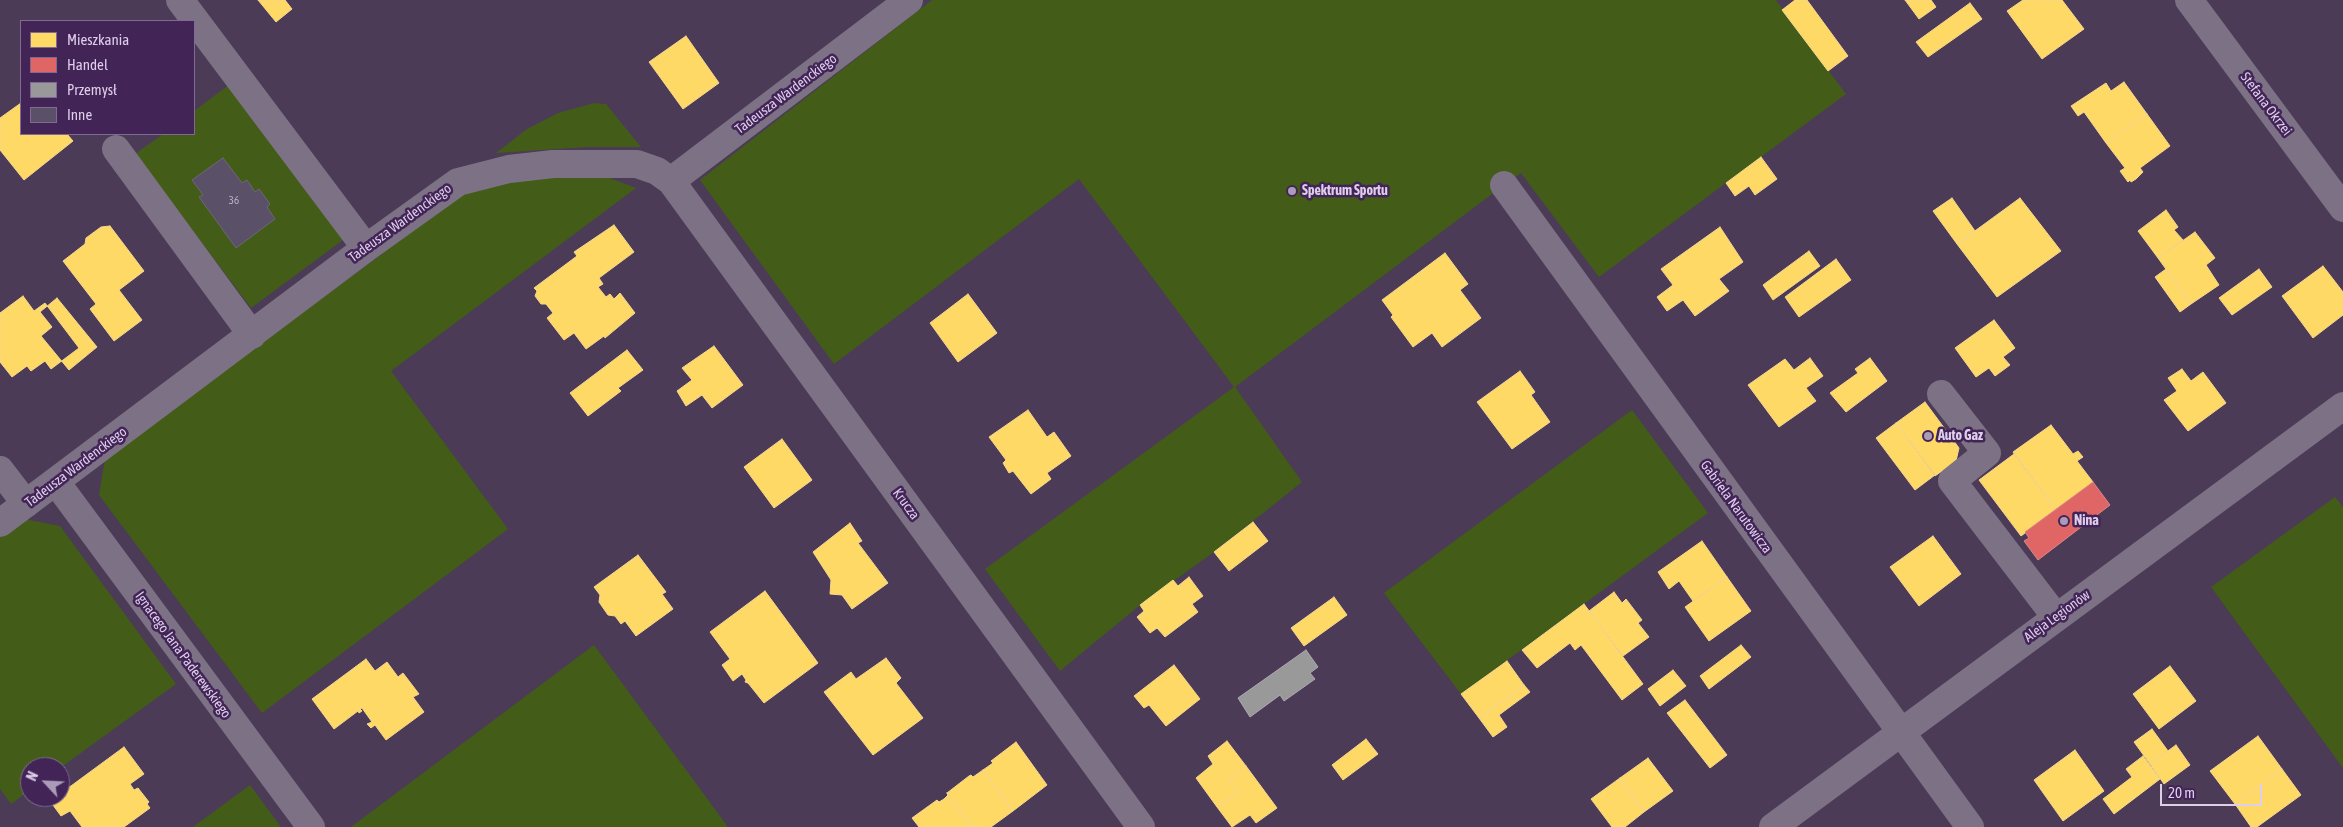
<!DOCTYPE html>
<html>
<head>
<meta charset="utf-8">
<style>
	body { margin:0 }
	#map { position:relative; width:2343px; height:827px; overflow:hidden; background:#4b3b56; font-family:"Asap Condensed",sans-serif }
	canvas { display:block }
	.legend { position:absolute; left:20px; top:20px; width:175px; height:115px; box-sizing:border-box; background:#422556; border:1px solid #806992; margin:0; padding:6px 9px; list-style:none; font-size:15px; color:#deceec }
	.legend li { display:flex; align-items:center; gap:10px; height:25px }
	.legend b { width:25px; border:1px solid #806992 }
	.north { position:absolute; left:20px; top:757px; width:50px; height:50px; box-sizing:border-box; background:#422556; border:1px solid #806992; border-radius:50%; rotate:295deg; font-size:14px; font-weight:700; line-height:20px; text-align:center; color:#deceec }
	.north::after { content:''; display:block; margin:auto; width:18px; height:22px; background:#ab9bb8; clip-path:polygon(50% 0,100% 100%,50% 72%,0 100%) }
	.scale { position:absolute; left:2160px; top:784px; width:102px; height:22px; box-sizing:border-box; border:2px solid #deceec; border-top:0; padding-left:6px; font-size:15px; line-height:18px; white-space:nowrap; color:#deceec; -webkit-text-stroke:4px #422556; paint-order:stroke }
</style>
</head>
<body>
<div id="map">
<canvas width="2343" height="827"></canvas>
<ul class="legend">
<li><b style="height:14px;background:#ffd966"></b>Mieszkania</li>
<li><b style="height:14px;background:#e06666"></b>Handel</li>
<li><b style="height:14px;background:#999"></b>Przemysł</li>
<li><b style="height:14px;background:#5a5168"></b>Inne</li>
</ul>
<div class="north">N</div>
<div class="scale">20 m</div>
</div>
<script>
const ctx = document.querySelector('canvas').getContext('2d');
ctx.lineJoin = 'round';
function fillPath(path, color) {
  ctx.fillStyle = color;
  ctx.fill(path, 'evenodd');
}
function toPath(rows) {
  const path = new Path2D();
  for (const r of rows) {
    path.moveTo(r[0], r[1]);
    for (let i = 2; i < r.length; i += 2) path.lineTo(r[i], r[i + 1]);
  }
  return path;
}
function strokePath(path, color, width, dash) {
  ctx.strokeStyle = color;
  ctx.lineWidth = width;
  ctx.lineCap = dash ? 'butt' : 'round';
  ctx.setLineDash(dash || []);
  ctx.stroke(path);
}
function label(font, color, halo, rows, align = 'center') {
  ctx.font = font + ' "Asap Condensed",sans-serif';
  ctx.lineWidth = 5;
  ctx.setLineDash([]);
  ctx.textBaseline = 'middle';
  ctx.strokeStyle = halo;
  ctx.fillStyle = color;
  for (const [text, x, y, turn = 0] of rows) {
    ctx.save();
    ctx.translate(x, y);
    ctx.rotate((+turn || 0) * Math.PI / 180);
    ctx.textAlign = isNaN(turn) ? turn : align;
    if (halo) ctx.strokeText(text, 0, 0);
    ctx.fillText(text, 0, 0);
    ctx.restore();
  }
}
fillPath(toPath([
	[932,0,1776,0,1846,94,1599,277,1521,173,1504,185,1235,387,1302,482,1214,552,1140,605,1060,671,985,569,1234,387,1079,179,834,364,700,180],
	[230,84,347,237,251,308,135,154,163,134,194,134,194,111],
	[594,103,606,104,641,147,586,147,496,153,527,129,558,113],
	[530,176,604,176,636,188,391,371,508,529,262,713,99,495,105,459,471,188],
	[1632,410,1708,513,1461,694,1384,593],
	[2335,497,2343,507,2343,768,2211,587],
	[24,519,60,526,176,684,60,768,30,767,30,790,11,804,0,789,0,537],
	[594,645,728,827,351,827],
	[250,785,281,827,193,827]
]), '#435d19');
const homes = toPath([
	[258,0,285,0,292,9,276,22,258,0],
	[1795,0,1807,0,1848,56,1828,71,1782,10,1795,0],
	[1905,0,1931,0,1936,7,1919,19,1905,0],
	[2023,0,2062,0,2084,29,2042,59,2007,11,2023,0],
	[1970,3,1982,19,1928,57,1916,42,1970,3],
	[686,36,719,83,683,109,649,62,686,36],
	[2124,82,2147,114,2106,143,2084,112,2078,116,2071,106,2106,83,2111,91,2124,82],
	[21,103,21,134,67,134,73,141,24,180,0,150,0,118,21,103],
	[2147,114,2170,146,2140,168,2143,172,2136,179,2131,182,2130,180,2128,182,2120,171,2125,168,2106,143,2147,114],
	[1761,157,1777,179,1755,195,1749,186,1735,196,1726,183,1761,157],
	[1952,198,1975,231,1957,244,1933,211,1952,198],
	[2020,198,2061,251,1997,297,1957,244,2020,198],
	[2166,210,2178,227,2174,230,2183,240,2158,258,2138,231,2166,210],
	[614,225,634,252,599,278,603,284,598,287,606,297,610,294,614,299,620,293,635,313,605,338,604,336,586,349,574,333,564,340,547,318,553,313,546,304,541,304,535,296,537,291,534,288,577,256,574,252,614,225],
	[110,226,144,271,119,290,142,320,114,341,90,309,96,304,63,261,85,244,86,238,101,227,110,226],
	[1720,227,1743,262,1719,279,1729,291,1695,316,1683,300,1667,311,1657,297,1673,285,1661,269,1720,227],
	[2195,232,2215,258,2206,265,2219,285,2191,304,2158,258,2195,232],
	[1809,251,1820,266,1773,300,1763,285,1809,251],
	[1445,253,1468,284,1460,290,1481,318,1442,347,1432,333,1413,347,1391,317,1393,315,1382,300,1445,253],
	[1836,259,1851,280,1799,317,1785,297,1836,259],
	[2323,266,2343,292,2343,315,2313,338,2282,296,2323,266],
	[2166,269,2191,304,2180,312,2155,277,2166,269],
	[2259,269,2272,287,2232,315,2219,298,2259,269],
	[968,294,997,333,958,362,930,323,968,294],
	[23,296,34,311,45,303,79,348,51,369,45,361,31,371,27,366,12,377,0,362,0,313,23,296],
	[57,298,97,347,69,370,41,336,52,327,40,312,57,298],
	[1994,320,2015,348,2003,357,2010,365,1995,376,1989,368,1976,377,1955,348,1994,320],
	[714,346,743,385,712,408,702,395,686,406,677,391,692,380,682,368,714,346],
	[627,350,643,370,618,388,621,391,588,416,570,393,627,350],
	[1810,358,1823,376,1806,388,1816,401,1779,427,1748,385,1785,359,1794,370,1810,358],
	[1870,358,1887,381,1846,412,1830,393,1858,373,1855,369,1870,358],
	[2182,369,2191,381,2203,372,2226,403,2188,431,2164,400,2177,391,2168,378,2182,369],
	[1520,371,1535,392,1531,395,1550,422,1512,449,1477,402,1520,371],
	[1925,402,1959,448,1956,461,1935,476,1896,423,1925,402],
	[1028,410,1047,437,1054,432,1071,456,1047,473,1051,479,1031,494,1013,471,1009,473,1003,463,1006,460,989,437,1028,410],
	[1896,423,1935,475,1915,490,1876,438,1896,423],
	[2051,425,2073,454,2078,451,2083,457,2077,461,2093,482,2056,510,2013,452,2051,425],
	[782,439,812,480,774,508,744,467,782,439],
	[2014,454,2056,510,2021,536,1979,480,2014,454],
	[1253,522,1268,541,1229,571,1214,552,1253,522],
	[850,523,862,541,858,543,888,583,852,609,842,595,830,594,831,580,813,552,850,523],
	[1933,536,1961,574,1919,606,1890,567,1933,536],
	[1702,541,1727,577,1693,601,1679,581,1669,589,1658,572,1702,541],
	[638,555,666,592,662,594,673,609,636,636,625,621,621,624,615,616,608,615,599,602,600,595,594,587,638,555],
	[1189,577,1203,596,1192,604,1198,612,1165,637,1157,628,1150,633,1137,617,1144,611,1140,605,1173,580,1178,586,1189,577],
	[1727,577,1751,611,1709,641,1685,607,1727,577],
	[765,591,818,663,764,703,748,683,745,682,746,680,742,674,733,681,722,665,730,659,710,632,765,591],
	[1614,592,1622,603,1626,599,1642,620,1638,623,1649,637,1623,656,1589,611,1614,592],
	[1334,597,1347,615,1304,646,1291,628,1334,597],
	[1584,604,1643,684,1622,700,1581,645,1575,650,1570,643,1537,668,1522,650,1584,604],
	[1741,645,1751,657,1709,689,1700,676,1741,645],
	[886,658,901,678,896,683,923,718,873,755,824,692,851,672,856,679,886,658],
	[366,659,375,671,387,662,398,677,403,673,419,694,413,697,424,712,386,740,375,725,371,728,367,724,372,722,362,708,360,709,362,711,359,713,358,711,334,729,312,699,366,659],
	[1507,661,1524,685,1479,718,1461,694,1507,661],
	[1174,665,1200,699,1166,726,1149,705,1144,708,1134,696,1174,665],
	[2170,666,2196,701,2159,729,2133,694,2170,666],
	[1673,670,1686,686,1660,706,1648,689,1673,670],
	[1524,685,1530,692,1499,715,1507,727,1493,737,1479,718,1524,685],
	[1685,700,1727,755,1710,768,1667,713,1685,700],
	[2152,729,2168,751,2150,764,2134,742,2152,729],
	[2258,736,2282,769,2235,804,2210,771,2258,736],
	[1366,739,1378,754,1343,780,1332,765,1366,739],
	[1227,741,1246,766,1229,779,1239,792,1217,807,1196,778,1213,764,1208,756,1227,741],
	[1016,742,1047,785,1013,811,983,770,993,763,991,761,1016,742],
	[2176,745,2190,765,2164,784,2150,764,2176,745],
	[124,747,144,774,130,784,134,790,138,788,149,802,147,804,150,808,124,827,82,827,70,811,61,816,50,801,60,797,60,794,124,747],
	[2075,750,2104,791,2063,821,2034,780,2075,750],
	[2143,756,2160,779,2114,814,2103,799,2132,777,2126,769,2143,756],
	[1648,758,1673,791,1644,812,1620,778,1648,758],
	[1246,766,1277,808,1256,823,1250,815,1232,827,1217,807,1239,792,1229,779,1246,766],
	[2282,769,2301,795,2257,827,2251,827,2235,804,2282,769],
	[983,770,1013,811,991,827,972,827,947,793,969,776,971,775,973,777,983,770],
	[1620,778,1644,812,1625,827,1612,827,1591,799,1620,778],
	[947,793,972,827,919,827,912,818,937,800,939,802,944,799,948,795,947,793]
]);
fillPath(homes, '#ffd966');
strokePath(homes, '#f5d68e', 1);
const shops = toPath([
	[2093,482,2110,505,2038,560,2024,541,2029,538,2025,532,2093,482]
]);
fillPath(shops, '#e06666');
strokePath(shops, '#df858e', 1);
const industry = toPath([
	[1306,650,1318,667,1310,673,1315,679,1284,701,1280,695,1250,717,1238,698,1306,650]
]);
fillPath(industry, '#999');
strokePath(industry, '#aea9b2', 1);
const building = toPath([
	[223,158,242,183,247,180,255,192,259,189,270,204,267,207,275,219,236,248,199,197,203,195,192,180,223,158]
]);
fillPath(building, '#5a5168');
strokePath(building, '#6e657c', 1);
strokePath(toPath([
	[180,0,366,248],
	[2189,0,2343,208],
	[116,149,252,335],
	[671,181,1141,827],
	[1504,185,1970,827],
	[1941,394,1987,453,1952,481,2056,617],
	[0,470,26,504],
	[56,482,311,827],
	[0,523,366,248,458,182,509,169,553,164,637,164,657,171,671,181,909,0],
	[1773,827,2343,406]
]), '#7c7185', 28);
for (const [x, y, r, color] of [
	[1292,191,5,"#ab9bb8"],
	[1928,436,5,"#ab9bb8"],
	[2064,521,5,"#ab9bb8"]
]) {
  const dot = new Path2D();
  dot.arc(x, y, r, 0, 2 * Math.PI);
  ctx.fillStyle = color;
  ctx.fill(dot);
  strokePath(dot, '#422556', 2);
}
label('11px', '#bdafcb', null, [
	["36",234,201]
]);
label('14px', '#deceec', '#422556', [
	["Tadeusza Wardenckiego",786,94,-37],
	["Stefana Okrzei",2266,104,53],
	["Tadeusza Wardenckiego",400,223,-36],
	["Tadeusza Wardenckiego",76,467,-37],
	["Krucza",906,504,54],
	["Gabriela Narutowicza",1736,507,54],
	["Aleja Legionów",2057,616,-36],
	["Ignacego Jana Paderewskiego",183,655,54]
]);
label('bold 14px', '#deceec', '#422556', [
	["Spektrum Sportu",1302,191],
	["Auto Gaz",1938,436],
	["Nina",2074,521]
], 'left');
</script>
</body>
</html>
